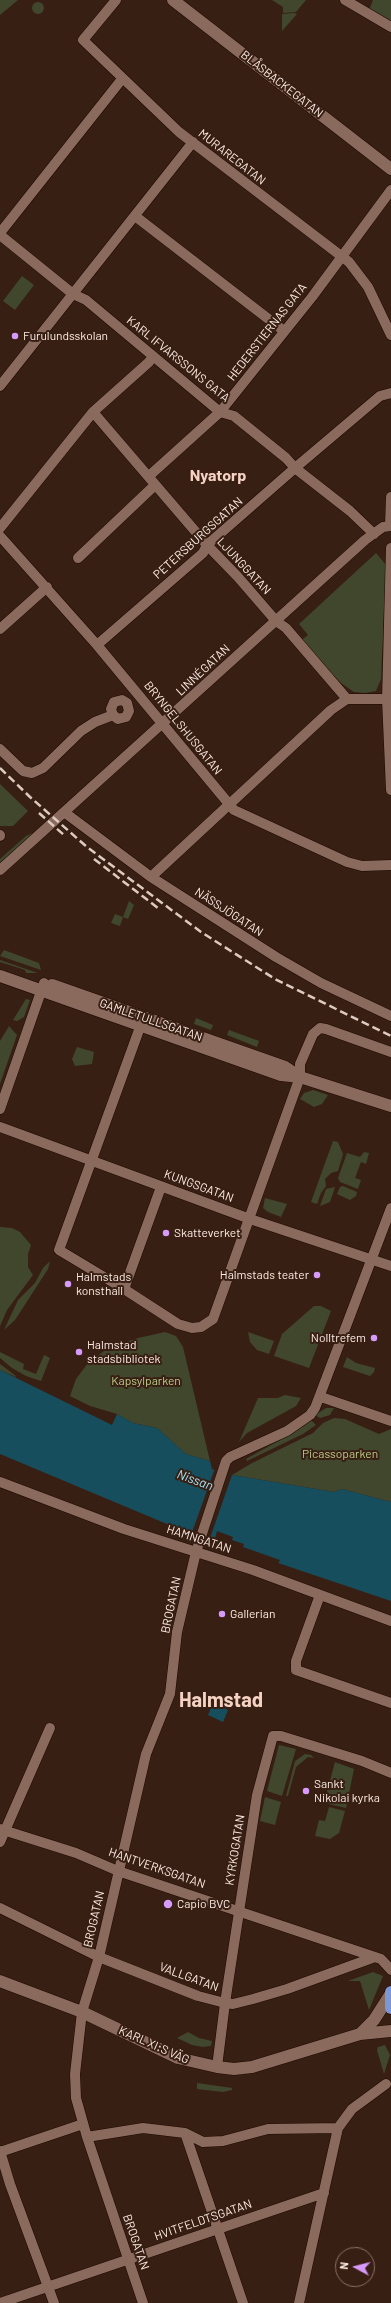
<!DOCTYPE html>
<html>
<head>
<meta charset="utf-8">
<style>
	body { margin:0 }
	#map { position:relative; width:391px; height:2303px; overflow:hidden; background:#381f13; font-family:Barlow,sans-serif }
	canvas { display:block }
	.north { position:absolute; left:335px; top:2247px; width:40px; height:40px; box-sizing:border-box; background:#381f13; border:1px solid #877166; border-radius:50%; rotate:277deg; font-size:11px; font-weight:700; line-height:16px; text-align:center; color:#fdebe3 }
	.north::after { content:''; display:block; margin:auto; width:14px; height:18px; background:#d69bfa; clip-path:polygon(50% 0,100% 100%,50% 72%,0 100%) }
</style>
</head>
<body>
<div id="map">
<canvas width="391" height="2303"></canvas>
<div class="north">N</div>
</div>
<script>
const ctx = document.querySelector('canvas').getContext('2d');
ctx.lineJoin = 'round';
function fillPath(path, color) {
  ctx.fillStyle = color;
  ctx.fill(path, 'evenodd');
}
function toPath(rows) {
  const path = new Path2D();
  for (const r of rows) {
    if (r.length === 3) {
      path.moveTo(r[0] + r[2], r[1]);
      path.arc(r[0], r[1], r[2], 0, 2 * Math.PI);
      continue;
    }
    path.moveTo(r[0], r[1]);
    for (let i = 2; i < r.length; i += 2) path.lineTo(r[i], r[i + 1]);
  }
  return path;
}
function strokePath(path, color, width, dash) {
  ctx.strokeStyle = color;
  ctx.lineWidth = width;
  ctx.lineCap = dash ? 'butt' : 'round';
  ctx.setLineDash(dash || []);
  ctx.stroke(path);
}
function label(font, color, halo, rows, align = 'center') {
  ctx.font = font + ' Barlow,sans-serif';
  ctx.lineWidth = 4;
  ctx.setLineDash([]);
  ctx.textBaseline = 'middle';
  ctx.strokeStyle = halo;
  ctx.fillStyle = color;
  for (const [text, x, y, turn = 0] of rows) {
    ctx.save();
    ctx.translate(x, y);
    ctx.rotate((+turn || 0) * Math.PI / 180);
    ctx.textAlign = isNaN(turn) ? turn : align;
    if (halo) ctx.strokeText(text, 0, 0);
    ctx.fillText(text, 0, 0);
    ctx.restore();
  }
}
fillPath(toPath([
	[0,0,18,0,0,15],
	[272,0,306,0,296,12,283,13,283,7],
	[373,0,391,0,391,26,368,13],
	[38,8,6],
	[294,13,297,14,282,31,282,14],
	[22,276,34,285,15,310,3,301],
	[376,553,386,565,381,679,376,691,365,693,354,692,341,683,300,641,308,635,299,624],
	[0,784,28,811,13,826,0,826],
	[35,832,0,863,0,859,26,836],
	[129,901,134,905,128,919,123,917,120,926,111,923,115,914,123,917],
	[4,950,39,963,41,970,0,956],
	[0,960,29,970,38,973,26,973,25,970,0,962],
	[26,999,30,1000,24,1017,17,1021,13,1020],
	[196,1018,213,1025,211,1030,194,1024],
	[9,1026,17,1035,0,1084,0,1041],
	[229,1030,259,1041,257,1047,227,1035],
	[77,1047,94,1052,92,1064,75,1066,72,1059],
	[313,1090,328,1095,322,1104,314,1107,300,1099,304,1093],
	[333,1141,338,1142,343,1154,338,1171,331,1173,325,1179,326,1186,321,1193,317,1204,311,1202],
	[364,1152,369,1153,366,1164,361,1162,355,1178,361,1180,358,1189,340,1182,338,1178,347,1153,360,1157],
	[343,1186,357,1192,356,1196,350,1200,337,1194,340,1187],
	[335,1187,330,1202,320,1206,326,1189],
	[265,1198,287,1204,281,1217,268,1212,263,1208],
	[0,1227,12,1228,20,1232,31,1245,28,1254,28,1267,33,1275,7,1310,0,1326],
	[50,1261,48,1269,15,1320,4,1330,18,1300,35,1283,43,1268],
	[314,1306,321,1306,331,1311,309,1368,274,1356,282,1334],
	[165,1332,176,1336,183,1347,210,1461,186,1454,157,1428,133,1423,117,1414,90,1406,70,1396,76,1379,88,1363,108,1348,138,1338],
	[248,1332,274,1341,269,1354,257,1350,250,1342],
	[0,1352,24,1364,23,1369,36,1374,44,1355,50,1358,41,1381,26,1376,12,1368,0,1358],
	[347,1357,356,1363,375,1368,374,1372,370,1376,343,1367],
	[0,1364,16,1376,16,1377,0,1370],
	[285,1395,301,1398,296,1406,247,1433,239,1442,258,1398,278,1398],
	[326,1408,334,1408,330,1415,320,1418,315,1415],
	[334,1418,345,1419,379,1434,391,1429,391,1502,342,1489,334,1492,232,1475,252,1463,313,1433,323,1423],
	[311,1420,316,1425,303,1434,247,1461,246,1459,289,1435],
	[279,1745,296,1749,282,1796,267,1791],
	[305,1754,311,1755,314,1758,308,1757,296,1767,288,1796,286,1796,295,1761],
	[335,1762,354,1769,346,1808,324,1803],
	[265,1797,281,1802,275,1825,260,1821],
	[329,1807,345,1811,339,1833,330,1839,315,1836,319,1820,325,1821],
	[373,1972,383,1976,369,2010,360,1981,348,1981],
	[188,2032,199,2038,212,2041,211,2046,203,2047,192,2045,177,2038],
	[385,2045,390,2055,384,2074,377,2050,378,2047],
	[197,2083,232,2088,232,2090,223,2092,197,2089]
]), '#40472c');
fillPath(toPath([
	[0,1370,112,1425,117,1414,133,1423,157,1428,186,1454,210,1461,212,1469,232,1475,334,1492,342,1489,391,1502,391,1601,186,1532,0,1454],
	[213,1703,228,1710,223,1722,208,1715]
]), '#174e5d');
fillPath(toPath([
	[215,1468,232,1475,209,1541,191,1535],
	[217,1531,233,1537,232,1540,244,1544,243,1547,280,1560,278,1564,211,1543,214,1542]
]), '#381f13');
const minor = toPath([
	[116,0,83,40,179,132,349,262,368,287,391,335],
	[345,0,391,27],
	[135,216,284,331],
	[0,233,122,79],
	[0,235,73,294,86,300,220,412,234,416,286,458,295,468,350,511,374,534],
	[0,386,193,142],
	[93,412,207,545,238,577,276,621,286,628,347,699],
	[149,476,220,412,312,297,391,190],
	[390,526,391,497],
	[0,528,93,412,149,362,153,356],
	[0,536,97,645,234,810,347,862,362,866,391,865],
	[391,548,387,699,391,790],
	[78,558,155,485],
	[0,629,47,587],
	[97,645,203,553,207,545,295,468,380,396,391,393],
	[0,749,23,771,32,773,43,768,81,731,95,722,113,715,118,719,126,717,129,711,127,703,122,700,114,702,111,709,113,715],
	[64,812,151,877,276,957,321,983,391,1016],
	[0,835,0,836],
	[0,870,365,540,383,527,391,526],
	[151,877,331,710,347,699,391,699],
	[143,1019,59,1250,124,1289,178,1324,192,1328,201,1327,213,1319,300,1077,300,1064,313,1034,320,1028,326,1029,391,1052],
	[0,1109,44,983],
	[0,1127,250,1219,391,1266],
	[124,1289,161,1187],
	[321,1397,391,1421],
	[0,1482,124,1529,253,1570,391,1621],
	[320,1595,296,1661,296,1670,391,1703],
	[0,1829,76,1853,118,1871,375,1957,381,1959,391,1970],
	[0,1842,50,1728],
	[0,1908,99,1957,198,1996,225,2003,233,2004,253,1999,287,1989,375,1957],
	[217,2067,225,2003,257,1795,273,1736,281,1736,362,1761,391,1773],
	[185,2133,243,2303],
	[87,2137,143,2128,185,2133,203,2142,223,2141,268,2129,338,2128],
	[0,2151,10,2184,54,2303],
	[0,2152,83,2124],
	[0,2303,324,2193],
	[143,2303,87,2137,76,2098,75,2074,82,2012,99,1957,146,1754,170,1694,177,1632,196,1552,226,1461,230,1457,287,1431,310,1415,315,1408,391,1208],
	[299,2303,338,2128,352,2109,386,2084]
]);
const tertiary = toPath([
	[173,0,391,169],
	[0,976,281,1075,300,1077,391,1106],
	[52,985,285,1067,297,1075],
	[0,1981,82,2012,178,2058,217,2067,234,2069,252,2067,360,2034,391,2031],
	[360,2034,374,2020,390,1995]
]);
const trunk = toPath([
	[391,1992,391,2008]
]);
strokePath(minor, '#1e0801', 11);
strokePath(tertiary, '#1e0801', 13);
strokePath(trunk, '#1e0801', 13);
strokePath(minor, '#896a5c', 10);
strokePath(tertiary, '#896a5c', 12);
strokePath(trunk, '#7c97d6', 12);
strokePath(toPath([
	[0,768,30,797,87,847,201,932,275,979,391,1036],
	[39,813,64,835],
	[94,859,158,908]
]), '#ddcac1', 2.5, [8, 4]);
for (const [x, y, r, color] of [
	[15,336,4,"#d69bfa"],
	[166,1233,4,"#d69bfa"],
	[317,1275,4,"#d69bfa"],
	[68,1284,4,"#d69bfa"],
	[374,1338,4,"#d69bfa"],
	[79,1352,4,"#d69bfa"],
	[222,1614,4,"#d69bfa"],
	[306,1791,4,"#d69bfa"],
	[168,1904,5,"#d69bfa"]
]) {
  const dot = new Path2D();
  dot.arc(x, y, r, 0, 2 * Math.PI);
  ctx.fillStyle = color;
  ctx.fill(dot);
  strokePath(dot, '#381f13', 1.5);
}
label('12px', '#fdebe3', '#381f13', [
	["BLÅSBACKEGATAN",282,84,38],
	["MURAREGATAN",232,157,38],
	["HEDERSTIERNAS GATA",267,332,-52],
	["KARL IFVARSSONS GATA",178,359,39],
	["PETERSBURGSGATAN",198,538,-42],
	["LJUNGGATAN",244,566,47],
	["LINNÉGATAN",203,670,-43],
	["BRYNGELSHUSGATAN",183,728,51],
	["NÄSSJÖGATAN",229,912,33],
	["GAMLETULLSGATAN",151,1020,19],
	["KUNGSGATAN",199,1186,20],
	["HAMNGATAN",199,1539,18],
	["BROGATAN",171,1605,-78],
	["KYRKOGATAN",235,1850,-81],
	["HANTVERKSGATAN",157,1868,19],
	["BROGATAN",94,1919,-77],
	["VALLGATAN",189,1977,20],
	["KARL XI:S VÄG",154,2045,24],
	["HVITFELDTSGATAN",203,2220,-19],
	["BROGATAN",136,2242,71]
]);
label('12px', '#fdebe3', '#381f13', [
	["Furulundsskolan",23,336],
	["Skatteverket",174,1233],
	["Halmstads teater",309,1275,"right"],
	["Halmstads",76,1277],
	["konsthall",76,1291],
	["Nolltrefem",366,1338,"right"],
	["Halmstad",87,1345],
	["stadsbibliotek",87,1359],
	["Gallerian",230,1614],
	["Sankt",314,1784],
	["Nikolai kyrka",314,1798],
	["Capio BVC",177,1904]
], 'left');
label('12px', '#bc8', '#381f13', [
	["Kapsylparken",146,1381],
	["Picassoparken",340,1454]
]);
label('italic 13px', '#a2e5fa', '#381f13', [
	["Nissan",195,1480,20]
]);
label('bold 16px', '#f5d2c2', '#381f13', [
	["Nyatorp",218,476]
]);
label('bold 20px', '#f5d2c2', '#381f13', [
	["Halmstad",221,1700]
]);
</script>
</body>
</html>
